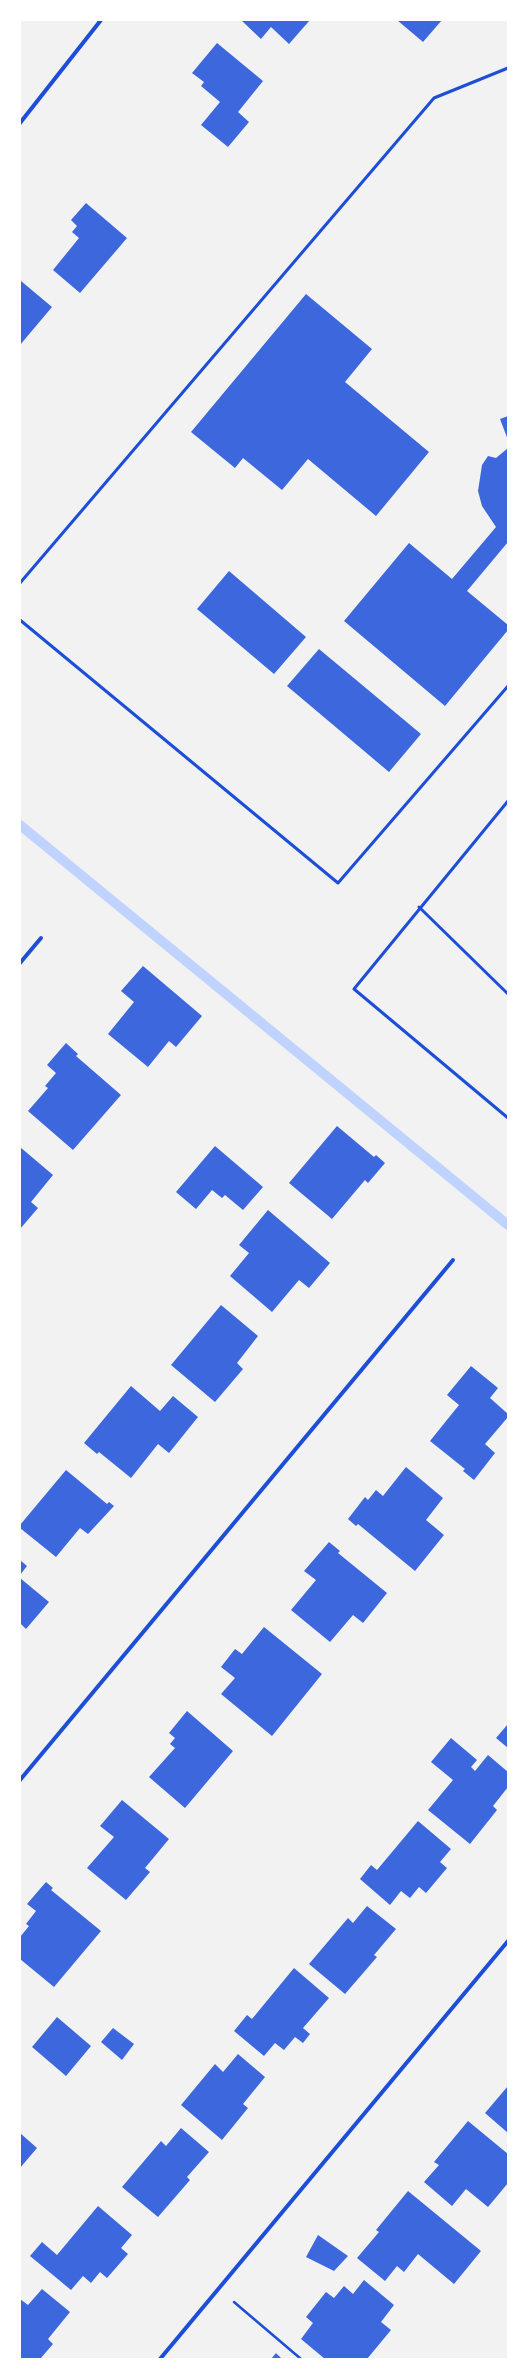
<!DOCTYPE html>
<html>
<head>
<meta charset="utf-8">
<style>
	body { margin:0 }
	#map { position:relative; width:528px; height:2379px; overflow:hidden; background:#f2f2f2; font-family:"Open Sans",sans-serif }
	canvas { display:block }
	.frame { position:absolute; inset:0; border:21px solid #fff; pointer-events:none }
</style>
</head>
<body>
<div id="map">
<canvas width="528" height="2379"></canvas>
<div class="frame"></div>
</div>
<script>
const ctx = document.querySelector('canvas').getContext('2d');
ctx.lineJoin = 'round';
function toPath(rows) {
  const path = new Path2D();
  for (const r of rows) {
    path.moveTo(r[0], r[1]);
    for (let i = 2; i < r.length; i += 2) path.lineTo(r[i], r[i + 1]);
  }
  return path;
}
function strokePath(path, color, width, dash) {
  ctx.strokeStyle = color;
  ctx.lineWidth = width;
  ctx.lineCap = dash ? 'butt' : 'round';
  ctx.setLineDash(dash || []);
  ctx.stroke(path);
}
function fillPath(path, color) {
  ctx.fillStyle = color;
  ctx.fill(path, 'evenodd');
}
strokePath(toPath([
	[20,825,508,1225]
]), '#bfd3fe', 10);
fillPath(toPath([
	[241,20,310,20,289,44,271,27,261,39],
	[397,20,442,20,423,42],
	[217,43,263,81,238,112,249,122,228,147,201,125,220,102,201,86,204,82,192,73],
	[86,203,127,238,80,293,53,270,79,238,72,232,77,226,71,220],
	[21,281,52,307,20,345,20,282],
	[306,294,372,349,345,382,429,452,376,516,308,459,282,490,243,458,235,468,191,432],
	[508,416,508,440,500,419],
	[508,448,508,542,467,591,508,625,508,630,445,706,344,621,409,543,452,579,496,527,482,506,478,491,482,465,488,456,496,458],
	[229,571,306,637,274,674,197,609],
	[319,649,421,734,389,772,287,686],
	[143,966,202,1016,176,1047,169,1041,148,1067,108,1034,134,1002,121,991],
	[66,1043,78,1054,76,1056,121,1095,73,1150,28,1111,48,1088,45,1086,56,1073,47,1065],
	[337,1126,374,1157,376,1155,385,1163,368,1183,365,1180,332,1219,289,1183],
	[215,1146,263,1187,243,1210,225,1195,222,1198,212,1190,196,1209,176,1192],
	[20,1147,53,1175,31,1202,38,1208,20,1229],
	[268,1210,330,1263,309,1288,299,1280,272,1312,230,1276,249,1253,239,1245],
	[221,1305,258,1336,237,1363,243,1369,215,1402,171,1365],
	[471,1366,498,1388,490,1398,508,1414,508,1417,485,1444,495,1453,474,1480,463,1471,465,1469,430,1441,459,1405,447,1395],
	[131,1386,160,1411,173,1396,198,1417,169,1453,158,1444,131,1478,99,1452,97,1454,84,1443],
	[406,1467,443,1498,426,1520,444,1535,415,1571,358,1524,356,1526,348,1519,365,1497,368,1500,376,1490,383,1496],
	[66,1470,107,1504,109,1502,114,1506,88,1534,80,1528,56,1557,20,1528,20,1525],
	[329,1542,340,1551,338,1553,387,1593,363,1623,353,1615,330,1642,291,1610,316,1580,304,1571],
	[20,1560,27,1566,20,1575],
	[20,1578,49,1602,26,1629,20,1623],
	[264,1627,322,1674,272,1736,221,1694,235,1678,221,1667,235,1649,242,1654],
	[187,1711,233,1751,185,1808,149,1777,175,1748,170,1744,175,1738,169,1733],
	[508,1724,508,1748,496,1738],
	[451,1738,477,1760,471,1767,475,1771,488,1755,508,1772,508,1787,493,1806,497,1810,470,1844,428,1810,453,1780,431,1762],
	[122,1800,169,1839,145,1868,150,1872,126,1900,87,1868,114,1837,100,1826],
	[418,1821,451,1849,440,1862,447,1868,426,1893,419,1887,410,1898,401,1891,390,1905,360,1879,371,1865,377,1870],
	[46,1882,53,1888,51,1890,101,1931,54,1987,20,1959,20,1937,29,1926,26,1924,36,1911,27,1904],
	[367,1906,396,1929,374,1955,377,1957,345,1994,309,1964,348,1918,353,1923],
	[294,1968,329,1998,303,2028,310,2034,303,2043,295,2037,284,2050,275,2043,264,2056,234,2031,247,2015,252,2019],
	[57,2017,91,2046,66,2076,32,2047],
	[113,2028,134,2044,122,2060,101,2042],
	[238,2054,265,2077,243,2104,248,2108,222,2140,181,2105,215,2064,223,2072],
	[508,2086,508,2133,485,2113],
	[468,2121,508,2154,508,2183,488,2207,466,2189,452,2206,424,2182,439,2165,434,2162],
	[181,2128,209,2152,187,2177,190,2180,158,2217,122,2187,161,2141,166,2146],
	[20,2133,37,2148,20,2168],
	[408,2191,481,2251,454,2284,418,2254,404,2272,397,2266,385,2281,357,2258,379,2232,376,2230],
	[98,2206,132,2235,121,2248,128,2254,107,2278,100,2272,91,2283,83,2276,71,2290,30,2256,42,2242,57,2255],
	[318,2235,348,2256,334,2271,306,2257],
	[364,2280,394,2305,381,2322,391,2330,367,2359,325,2359,301,2339,313,2323,306,2317,326,2292,334,2298,344,2286,353,2294],
	[42,2289,70,2312,48,2339,53,2344,40,2359,20,2359,20,2299,28,2305],
	[276,2353,282,2359,271,2359]
]), '#3d67dc');
strokePath(toPath([
	[234,2302,301,2359]
]), '#1d4ed8', 2.5);
strokePath(toPath([
	[20,583,434,98,508,68],
	[20,620,338,883,508,686],
	[508,801,354,989,508,1118],
	[419,907,508,994]
]), '#1d4ed8', 3);
strokePath(toPath([
	[20,123,101,20],
	[20,963,41,938],
	[20,1780,453,1260],
	[160,2359,508,1941]
]), '#1d4ed8', 4);
</script>
</body>
</html>
